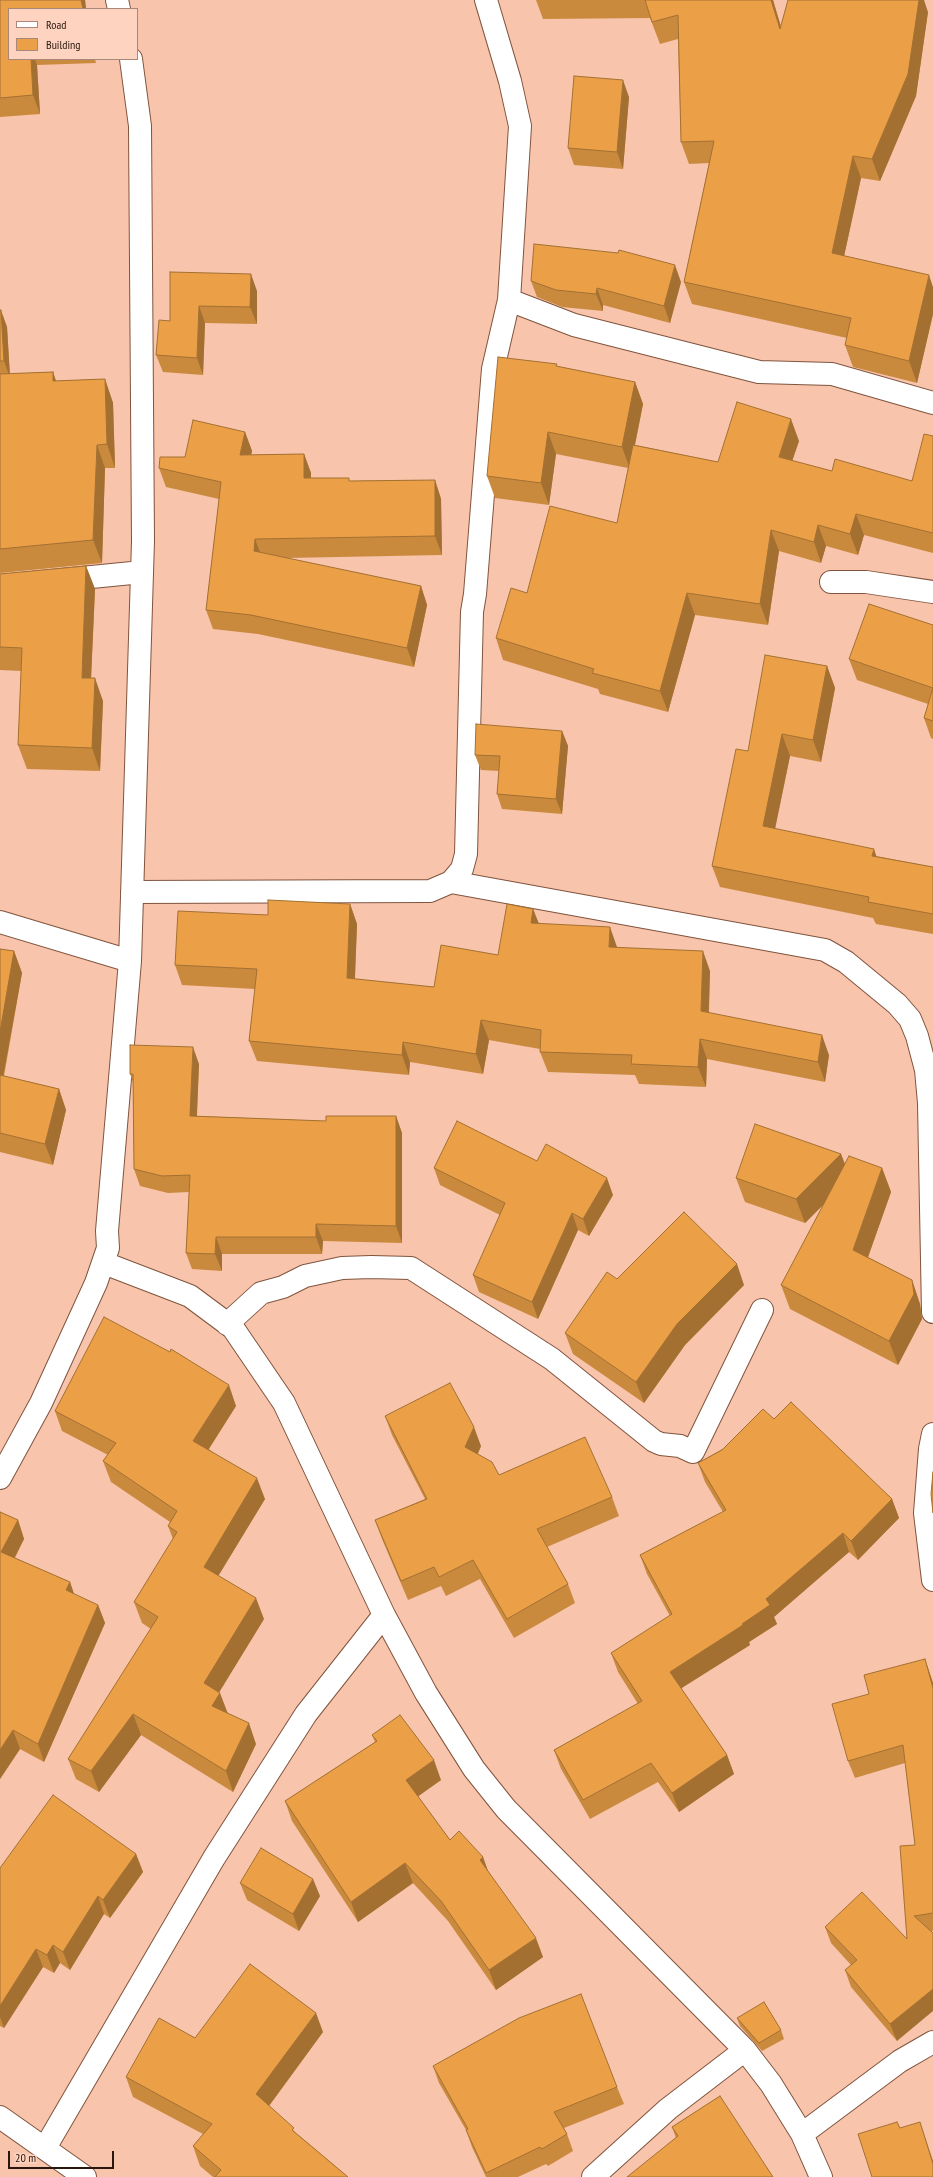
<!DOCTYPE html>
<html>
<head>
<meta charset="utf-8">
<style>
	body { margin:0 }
	#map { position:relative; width:933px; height:2177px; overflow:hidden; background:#f8c4ac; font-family:"PT Sans Narrow",sans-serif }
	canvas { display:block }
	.legend { position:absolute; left:8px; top:8px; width:130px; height:52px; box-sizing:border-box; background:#fed4c0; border:1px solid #a98879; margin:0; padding:5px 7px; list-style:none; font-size:12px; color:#29170e }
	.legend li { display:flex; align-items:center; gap:8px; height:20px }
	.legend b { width:20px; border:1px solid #a98879 }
	.scale { position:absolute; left:8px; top:2151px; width:106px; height:18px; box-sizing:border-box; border:2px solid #29170e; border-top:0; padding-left:5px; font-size:12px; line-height:14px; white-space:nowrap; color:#29170e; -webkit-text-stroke:3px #fed4c0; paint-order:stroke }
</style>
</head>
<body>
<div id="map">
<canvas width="933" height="2177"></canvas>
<ul class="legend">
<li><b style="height:5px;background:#fff"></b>Road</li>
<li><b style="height:11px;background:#eba048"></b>Building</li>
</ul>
<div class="scale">20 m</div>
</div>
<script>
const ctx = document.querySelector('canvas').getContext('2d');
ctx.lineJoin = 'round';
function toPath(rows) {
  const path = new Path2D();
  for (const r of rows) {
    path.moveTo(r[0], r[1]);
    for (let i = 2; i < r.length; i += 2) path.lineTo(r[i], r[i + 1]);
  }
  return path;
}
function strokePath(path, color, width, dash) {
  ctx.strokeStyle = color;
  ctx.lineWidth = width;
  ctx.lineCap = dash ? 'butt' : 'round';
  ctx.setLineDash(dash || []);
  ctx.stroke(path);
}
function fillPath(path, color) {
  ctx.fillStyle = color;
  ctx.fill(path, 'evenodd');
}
const minor = toPath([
	[117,0,119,9],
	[509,300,574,325,759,372,832,374,933,403],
	[831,582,866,582,933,592],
	[0,586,142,572],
	[451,882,825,950,846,962,897,1004,910,1019,917,1036,926,1070,929,1103,933,1312],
	[132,892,430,891,451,882,462,869,466,854,472,612,475,594,493,369,509,300,520,126,510,81,486,0],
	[0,922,130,961],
	[104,1263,190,1296,233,1328,284,1403,384,1615,426,1693,474,1769,506,1809,745,2050,771,2084,802,2134,821,2177],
	[227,1324,261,1293,283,1287,305,1276,342,1268,371,1267,411,1268,552,1359,654,1441,661,1444,680,1446,693,1452,762,1310],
	[933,1434,930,1449,925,1513,933,1580],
	[0,1478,41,1403,96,1283,108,1248,107,1231,130,961,143,541,140,126,131,59],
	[0,2117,85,2177],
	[802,2134,900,2061,933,2042],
	[45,2148,214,1858,306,1714,384,1615],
	[593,2177,668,2109,745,2050]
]);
strokePath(minor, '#80543e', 24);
strokePath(minor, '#fff', 22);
fillPath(toPath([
	[0,0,85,0,86,9,9,9,9,59,95,59,96,63,37,65,40,114,0,117],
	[536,0,773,0,781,27,928,12,916,96,880,181,861,178,844,256,933,287,933,314,917,383,853,367,845,345,847,338,692,304,684,282,709,163,689,164,681,142,678,39,660,44,650,18,543,19],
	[629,97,623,169,574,165,568,148],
	[170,272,257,291,257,324,205,323,203,375,163,372,156,355,170,321],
	[531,281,681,282,670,323,603,305,603,311,562,307,537,297],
	[0,310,7,327,10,374,53,372,56,381,105,379,113,403,115,468,105,468,102,563,0,573],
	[557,366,635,382,643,404,635,445,718,462,799,441,792,461,832,471,912,481,933,436,933,553,864,535,858,555,826,546,821,563,779,551,768,625,695,615,668,712,600,694,598,689,503,660,496,638,527,593,617,523,628,468,556,454,549,505,495,498,487,476],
	[245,432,252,451,251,455,304,454,311,473,311,478,350,481,435,480,441,499,442,555,286,558,421,586,427,605,414,667,258,634,213,629,206,610,219,499,166,487,159,468,185,457],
	[86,566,95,589,91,678,103,701,100,771,27,769,18,745,21,671,0,670,0,574],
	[933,625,933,739,931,738,924,718,928,704,857,680,849,659],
	[827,666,835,688,821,762,790,756,775,829,876,856,933,867,933,934,876,924,873,918,720,887,712,866,748,751],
	[562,731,568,746,562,814,502,809,497,794,499,771,481,770,475,755],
	[350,904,357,924,355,979,434,987,498,955,533,909,539,924,617,947,617,948,710,971,709,1013,829,1055,825,1082,707,1059,706,1087,639,1084,635,1075,548,1072,540,1052,540,1049,489,1040,483,1074,410,1062,409,1075,257,1061,249,1041,255,989,182,985,175,965,268,915],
	[0,949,14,951,22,973,4,1076,59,1089,66,1110,53,1165,0,1152],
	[199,1064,197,1116,326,1121,396,1116,402,1133,402,1243,323,1241,322,1254,222,1254,222,1271,192,1269,186,1253,189,1192,168,1193,140,1186,134,1169,133,1082,130,1074],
	[841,1154,845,1164,882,1168,891,1192,868,1257,912,1280,920,1304,922,1319,898,1365,790,1309,781,1285,824,1204,805,1223,745,1202,736,1178],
	[537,1161,613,1195,589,1236,578,1230,538,1319,479,1292,473,1275,500,1215,440,1185,434,1168],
	[617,1279,744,1285,685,1345,644,1403,573,1354,565,1333],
	[236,1406,209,1449,265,1499,218,1576,264,1619,219,1692,228,1714,256,1744,233,1792,141,1735,99,1792,76,1779,68,1759,151,1629,142,1623,134,1602,173,1539,168,1526,170,1522,111,1482,103,1461,108,1455,62,1431,55,1411],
	[385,1416,481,1446,478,1454,499,1475,612,1497,619,1516,547,1547,568,1584,575,1603,514,1638,480,1579,446,1596,441,1586,408,1600,382,1539,375,1520,425,1499,392,1435],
	[774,1419,892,1499,899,1518,858,1560,849,1552,774,1617,777,1624,749,1642,750,1645,681,1688,727,1755,734,1774,679,1812,658,1782,590,1819,561,1769,554,1750,638,1704,618,1672,611,1653,670,1616,647,1574,640,1555,723,1512,705,1482,698,1463],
	[0,1512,18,1520,24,1539,15,1558,70,1582,74,1594,98,1605,105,1623,44,1762,20,1749,0,1779],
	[925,1659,933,1683,933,1931,931,1931,897,2041,851,1987,845,1970,851,1965,831,1943,825,1927,907,1939,915,1845,905,1763,855,1778,848,1761,869,1694],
	[372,1735,441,1780,418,1796,450,1840,483,1857,488,1871,543,1957,496,1990,448,1921,413,1883,358,1922,292,1821,285,1801,375,1742],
	[136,1854,143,1872,110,1918,104,1914,70,1970,60,1963,54,1973,43,1967,4,2028,0,2026,0,1868],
	[240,1883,320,1896,299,1931,247,1900],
	[737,2018,781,2030,784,2039,762,2051,740,2026],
	[323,2032,269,2106,296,2133,348,2177,213,2177,200,2166,193,2146,203,2134,133,2097,126,2077,195,2038],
	[433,2066,617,2087,624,2104,564,2128,567,2134,573,2151,548,2166,546,2164,518,2177,486,2177,472,2147,466,2130,439,2083],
	[720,2096,676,2138,672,2127]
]), '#ca8a3e');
fillPath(toPath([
	[81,0,85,0,86,9,83,9],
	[771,0,773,0,788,51,780,29],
	[919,0,924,0,928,12,916,96,880,181,872,159],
	[31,59,35,59,37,65,40,114,33,95],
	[623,80,629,97,623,169,617,152],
	[853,156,861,178,840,275,832,253],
	[675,265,681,282,670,323,664,306],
	[251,274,257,291,257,324,250,307],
	[929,275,933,287,933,314,917,383,909,361],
	[597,288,603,305,603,311,596,294],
	[199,306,205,323,203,375,197,358],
	[1,310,7,327,10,378,4,361],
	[53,372,61,396,53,381],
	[105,379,113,403,115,468,107,444],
	[635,382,643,404,630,469,622,447],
	[791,419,799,441,786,479,779,457],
	[245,432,252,451,247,474,240,455],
	[548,432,556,454,549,505,541,483],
	[97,445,105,468,102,563,93,540],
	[304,454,311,473,311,497,304,478],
	[435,480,441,499,442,555,435,536],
	[856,514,864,535,858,555,850,534],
	[818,525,826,546,821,563,814,542],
	[771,530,779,551,768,625,760,604],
	[255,539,262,558,254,551],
	[86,566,95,589,90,701,82,678],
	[421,586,427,605,414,667,407,648],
	[687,593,695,615,668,712,660,691],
	[827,666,835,688,821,762,813,740],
	[95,678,103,701,100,771,92,748],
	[562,731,568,746,562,814,556,799],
	[782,734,790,756,771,848,763,826],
	[874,849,881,870,872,856],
	[350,904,357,924,354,998,347,978],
	[533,909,541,929,531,923],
	[610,927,617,947,616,967,609,947],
	[14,951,22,973,0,1094,0,1032],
	[703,951,710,971,708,1031,701,1011],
	[481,1020,489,1040,483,1074,476,1054],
	[822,1035,829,1055,825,1082,818,1062],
	[700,1039,707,1059,706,1087,698,1067],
	[403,1042,410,1062,409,1075,402,1055],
	[193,1047,199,1064,196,1133,190,1116],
	[59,1089,66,1110,53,1165,45,1144],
	[396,1116,402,1133,402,1243,396,1226],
	[841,1154,850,1178,805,1223,796,1199],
	[882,1168,891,1192,862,1274,853,1250],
	[607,1178,613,1195,589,1236,583,1219],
	[572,1213,578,1230,538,1319,532,1302],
	[316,1224,323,1241,322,1254,316,1237],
	[216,1237,222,1254,222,1271,215,1254],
	[737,1264,744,1285,685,1345,644,1403,636,1382,677,1324],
	[912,1280,920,1304,922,1319,898,1365,889,1341],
	[229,1385,236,1406,201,1461,193,1441],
	[474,1427,481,1446,472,1466,465,1447],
	[257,1478,265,1499,211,1588,204,1567],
	[892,1499,899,1518,858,1560,851,1541],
	[18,1520,24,1539,8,1570,1,1552],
	[843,1533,849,1552,774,1617,777,1624,749,1642,750,1645,677,1691,670,1672,742,1624,766,1599],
	[70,1582,76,1600,66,1590],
	[256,1598,264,1619,212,1704,204,1683],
	[98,1605,105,1623,44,1762,38,1744],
	[925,1659,933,1683,933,1688],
	[220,1693,228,1714,212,1706],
	[133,1714,141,1735,99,1792,91,1771],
	[249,1723,256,1744,233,1792,226,1771],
	[13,1730,20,1749,0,1779,0,1750],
	[727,1755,734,1774,679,1812,672,1793],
	[434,1760,441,1780,413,1800,406,1780],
	[136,1854,143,1872,110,1918,103,1900],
	[483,1857,490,1877,480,1860],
	[405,1863,413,1883,358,1922,351,1902],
	[313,1879,320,1896,299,1931,293,1914],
	[98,1896,104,1914,70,1970,63,1952],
	[536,1938,543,1957,496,1990,489,1970],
	[53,1945,60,1963,54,1973,47,1955],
	[36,1949,43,1967,4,2028,0,2017,0,2006],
	[933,1989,933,2011,897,2041,890,2024],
	[316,2013,323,2032,263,2114,256,2094],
	[920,2122,933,2161,933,2164]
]), '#a47032');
const building = toPath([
	[0,0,81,0,83,9,9,9,9,59,31,59,33,95,0,98,0,0],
	[645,0,771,0,780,29,788,0,919,0,908,74,872,159,853,156,832,253,929,275,909,361,845,345,851,318,684,282,714,141,681,142,678,15,652,22,645,0],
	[574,76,623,80,617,152,568,148,574,76],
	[534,244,618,253,619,250,675,265,664,306,597,288,596,294,556,290,531,281,534,244],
	[170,272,251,274,250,307,199,306,197,358,156,355,159,320,170,321,170,272],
	[0,310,1,310,4,361,0,361,0,310],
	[498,357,557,364,556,366,635,382,622,447,548,432,541,483,487,476,498,357],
	[53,372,53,381,105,379,107,444,97,445,93,540,0,549,0,374,53,372],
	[737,402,791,419,779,457,832,471,835,459,912,481,924,434,933,436,933,533,856,514,850,534,818,525,814,542,771,530,760,604,687,593,660,691,592,673,594,669,496,638,511,588,527,593,550,506,617,523,633,445,718,462,737,402],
	[193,420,245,432,240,455,304,454,304,478,349,478,349,481,435,480,435,536,255,539,254,551,421,586,407,648,251,615,206,610,221,482,159,468,160,457,185,457,193,420],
	[86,566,82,678,95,678,92,748,18,745,22,648,0,647,0,574,86,566],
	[869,604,933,625,933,688,849,659,869,604],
	[765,655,827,666,813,740,782,734,763,826,874,849,872,856,933,867,933,914,868,902,869,897,712,866,736,749,748,751,765,655],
	[933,688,933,721,924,718,933,688],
	[476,724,562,731,556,799,497,794,500,756,475,755,476,724],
	[268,900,350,904,347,978,434,987,441,945,498,955,507,904,533,909,531,923,610,927,609,947,703,951,701,1011,822,1035,818,1062,700,1039,698,1067,631,1064,632,1055,540,1052,541,1030,481,1020,476,1054,403,1042,402,1055,249,1041,257,969,175,965,178,911,268,915,268,900],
	[0,949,14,951,0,1032,0,949],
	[130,1045,193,1047,190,1116,326,1121,326,1116,396,1116,396,1226,316,1224,316,1237,216,1237,215,1254,186,1253,190,1175,162,1176,134,1169,133,1074,130,1074,130,1045],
	[0,1075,59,1089,45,1144,0,1133,0,1075],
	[457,1121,537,1161,546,1144,607,1178,583,1219,572,1213,532,1302,473,1275,505,1203,434,1168,457,1121],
	[755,1124,841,1154,796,1199,736,1178,755,1124],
	[849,1156,882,1168,853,1250,912,1280,914,1294,889,1341,781,1285,849,1156],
	[684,1212,737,1264,677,1324,636,1382,565,1333,607,1272,617,1279,684,1212],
	[104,1317,170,1352,171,1349,229,1385,193,1441,257,1478,204,1567,256,1598,204,1683,220,1693,212,1706,249,1723,226,1771,133,1714,91,1771,68,1759,158,1617,134,1602,177,1532,168,1526,177,1511,103,1461,116,1443,55,1411,104,1317],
	[450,1383,474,1427,465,1447,492,1462,499,1475,585,1437,612,1497,537,1529,568,1584,507,1619,473,1560,439,1577,434,1567,401,1581,375,1520,427,1499,385,1416,450,1383],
	[791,1402,892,1499,851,1541,843,1533,766,1599,770,1605,742,1624,743,1625,670,1672,727,1755,672,1793,651,1763,583,1800,554,1750,642,1701,611,1653,672,1614,640,1555,726,1510,698,1463,722,1450,763,1409,774,1419,791,1402],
	[933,1472,933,1513,931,1494,933,1472],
	[0,1512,18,1520,1,1552,70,1582,66,1590,98,1605,38,1744,13,1730,0,1750,0,1512],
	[925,1659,933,1688,933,1913,914,1916,933,1933,933,1989,890,2024,845,1970,857,1960,825,1927,862,1892,907,1939,900,1846,915,1845,903,1745,848,1761,832,1704,869,1694,864,1675,925,1659],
	[400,1715,434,1760,406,1780,450,1840,459,1831,483,1857,480,1860,536,1938,489,1970,441,1901,405,1863,351,1902,285,1801,377,1741,372,1735,400,1715],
	[53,1795,136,1854,103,1900,98,1896,63,1952,53,1945,47,1955,36,1949,0,2006,0,1868,53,1795],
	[261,1848,313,1879,293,1914,240,1883,261,1848],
	[250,1964,316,2013,256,2094,294,2128,292,2130,348,2177,215,2177,221,2170,193,2146,212,2124,126,2077,159,2018,195,2038,250,1964],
	[581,1994,617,2087,554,2112,567,2134,542,2149,540,2147,486,2173,466,2130,468,2129,433,2066,519,2018,581,1994],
	[764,2002,781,2030,759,2043,737,2018,764,2002],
	[720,2096,773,2177,627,2177,678,2136,672,2127,720,2096],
	[897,2122,900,2128,920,2122,933,2164,933,2177,872,2177,858,2134,897,2122]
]);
fillPath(building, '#eba048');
strokePath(building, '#a47032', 1);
</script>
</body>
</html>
